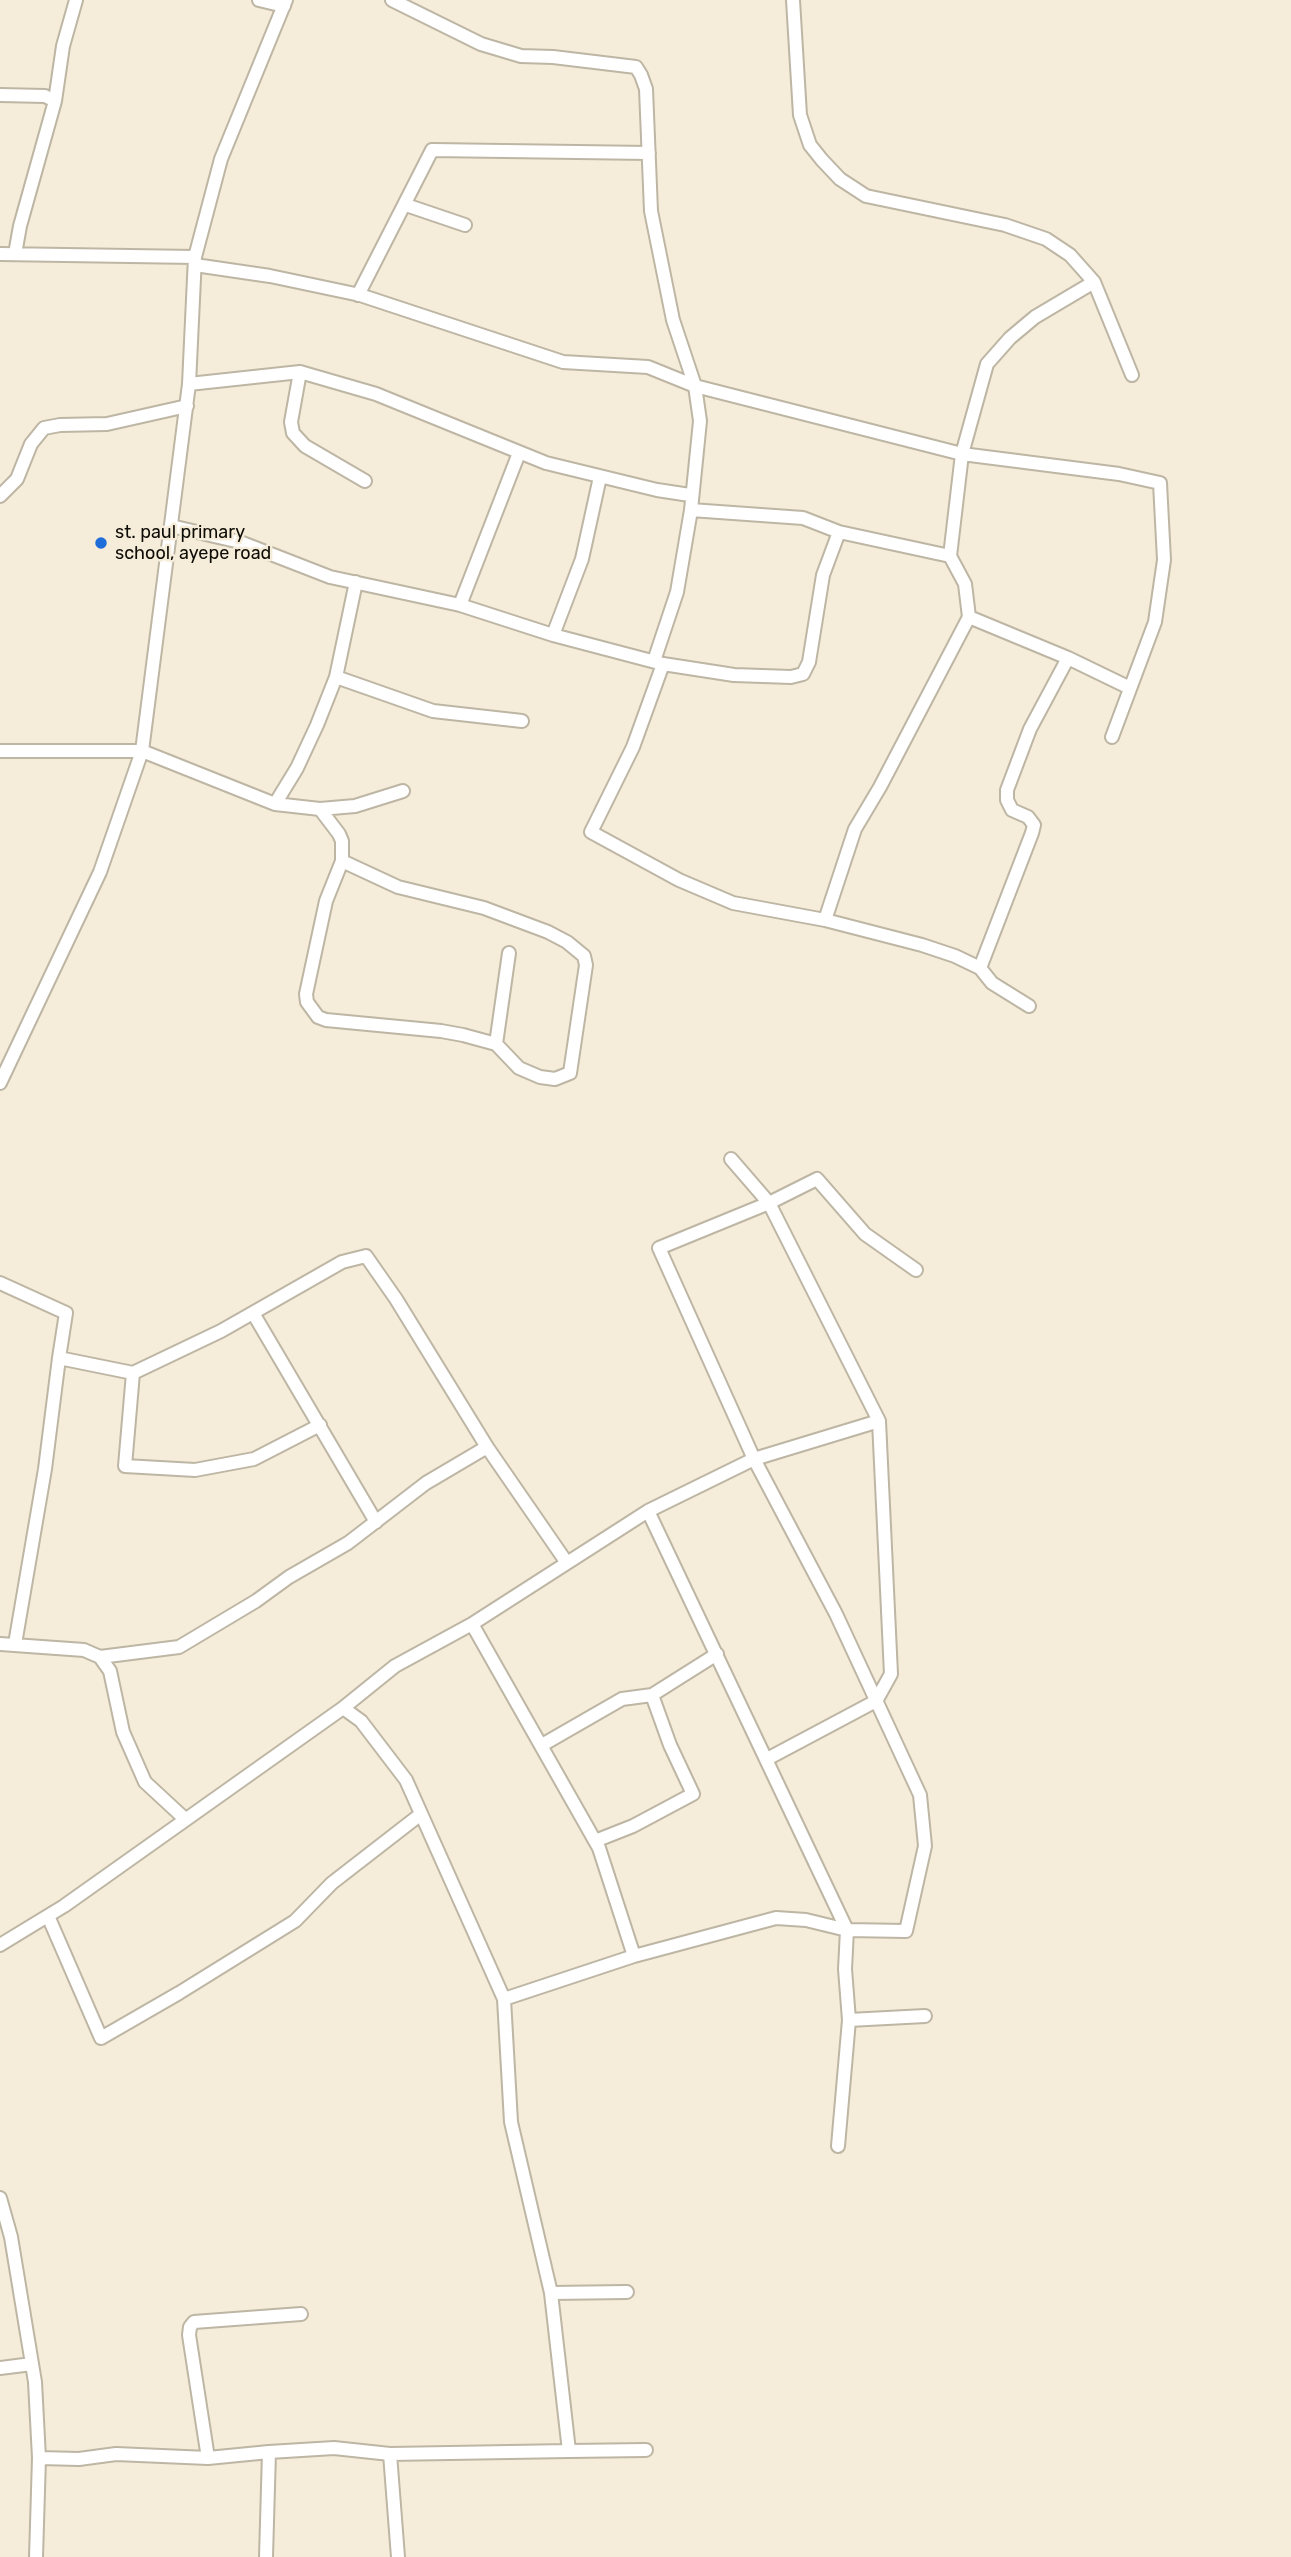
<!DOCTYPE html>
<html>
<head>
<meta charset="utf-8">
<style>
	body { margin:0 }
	canvas { display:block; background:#f5ecd9 }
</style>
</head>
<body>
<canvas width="1291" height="2557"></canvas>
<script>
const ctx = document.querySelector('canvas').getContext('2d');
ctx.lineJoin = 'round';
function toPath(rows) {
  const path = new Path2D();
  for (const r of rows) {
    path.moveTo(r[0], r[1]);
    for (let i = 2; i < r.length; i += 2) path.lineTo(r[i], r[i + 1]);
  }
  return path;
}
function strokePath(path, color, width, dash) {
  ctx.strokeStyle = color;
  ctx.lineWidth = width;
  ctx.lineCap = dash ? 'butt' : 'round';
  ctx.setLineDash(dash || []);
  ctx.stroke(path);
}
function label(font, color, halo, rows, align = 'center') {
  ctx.font = font + ' Rubik,sans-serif';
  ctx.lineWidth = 5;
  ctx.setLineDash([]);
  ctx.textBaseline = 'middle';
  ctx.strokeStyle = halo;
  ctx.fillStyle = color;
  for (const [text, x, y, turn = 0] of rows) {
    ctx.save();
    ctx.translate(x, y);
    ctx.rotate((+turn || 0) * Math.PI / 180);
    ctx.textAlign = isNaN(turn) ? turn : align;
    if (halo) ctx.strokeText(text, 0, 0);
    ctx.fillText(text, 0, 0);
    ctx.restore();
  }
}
const street = toPath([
	[259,0,284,6],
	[392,0,481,44,521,56,553,57,636,67,641,75,646,89,651,211,673,320,695,386,700,421,691,510,677,592,654,661],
	[793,0,800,115,810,145,822,160,840,179,866,196,1005,225,1046,239,1070,255,1094,282,1132,375],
	[0,95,45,96,55,101],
	[406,205,465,225],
	[0,254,195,257],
	[15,254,20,226,55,101,63,46,76,0],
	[195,265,270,276,360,295,563,362,648,367,695,386,962,454,987,364,1010,338,1035,317,1094,282],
	[358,295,432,150,649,153],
	[300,372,291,422,293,433,305,446,365,481],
	[189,384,300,372,376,394,546,463,657,490,690,495],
	[0,496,17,479,31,444,44,428,60,425,107,424,187,406],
	[691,510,803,518,839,532,950,556],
	[171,526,240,542,330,577,460,605,553,635,663,664,734,675,791,677,803,674,809,662,823,575,839,532],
	[460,605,519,453],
	[969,617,1068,658,1130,688],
	[553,635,582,559,600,477],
	[663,664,633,747,591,832,679,880,733,903,825,920,922,945,955,956,980,968,1032,833,1034,825,1028,817,1012,810,1007,800,1007,790,1030,729,1068,658],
	[336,677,433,711,522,721],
	[0,751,142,751,275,804,320,809,355,806,403,791],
	[275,804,297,768,317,725,336,677,356,582],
	[320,809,339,834,342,841,342,861],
	[342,861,398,887,484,908,548,932,567,942,584,956,586,965,570,1073,555,1079,540,1077,519,1068,496,1044,463,1035,441,1031,326,1020,318,1017,307,1002,306,994,326,901,342,861],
	[825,920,855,829,880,787,969,617,965,584,950,556,962,454,1119,474,1160,483,1164,560,1155,622,1112,737],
	[980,968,992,983,1029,1006],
	[496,1044,509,953],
	[0,1083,100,872,142,751,189,384,195,257,221,159,286,0],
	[731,1159,769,1203,879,1421,891,1674,876,1701,767,1759],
	[0,1283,66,1313,59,1358,133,1373,221,1331,342,1262,366,1256,396,1299,487,1447],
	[253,1313,376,1522],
	[133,1373,125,1466,195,1470,254,1459,320,1425],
	[648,1511,754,1459,879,1421],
	[472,1624,599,1848,634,1956],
	[0,1644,84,1650,100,1657,110,1671,123,1732,145,1782,185,1819],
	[15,1644,45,1469,59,1358],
	[100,1657,179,1647,256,1601,289,1577,348,1543,426,1483,487,1447,567,1563],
	[652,1695,717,1654],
	[343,1708,395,1666,472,1624,648,1511,847,1930,845,1969,849,2020,838,2146],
	[542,1745,622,1699,652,1695,670,1745,693,1794,633,1826,595,1841],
	[48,1916,101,2038,179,1993,295,1921,332,1883,421,1814],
	[0,1945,64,1906,343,1708,361,1721,406,1780,504,1999,511,2122,551,2293,569,2451,390,2454,334,2448,269,2452,208,2458,116,2454,79,2459,39,2458],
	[504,1999,634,1956,776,1918,806,1920,847,1930,906,1931,925,1846,920,1795,836,1614,754,1459,659,1248,769,1203,817,1179,865,1234,916,1270],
	[849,2020,925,2016],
	[0,2198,11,2237,35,2382,39,2458,36,2557],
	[551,2293,627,2292],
	[0,2368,32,2364],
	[569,2451,646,2450],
	[390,2454,398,2557],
	[208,2458,189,2335,190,2327,194,2322,301,2314],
	[266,2557,269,2452]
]);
strokePath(street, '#beb6a4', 16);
strokePath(street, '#fff', 12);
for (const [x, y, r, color] of [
	[101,543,7,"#1f6dd8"]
]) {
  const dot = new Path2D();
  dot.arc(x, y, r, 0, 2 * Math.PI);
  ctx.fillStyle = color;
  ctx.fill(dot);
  strokePath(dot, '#f5ecd9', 2.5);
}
label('18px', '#0e0c06', '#f5ecd9', [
	["st. paul primary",115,533],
	["school, ayepe road",115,554]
], 'left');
</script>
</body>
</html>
